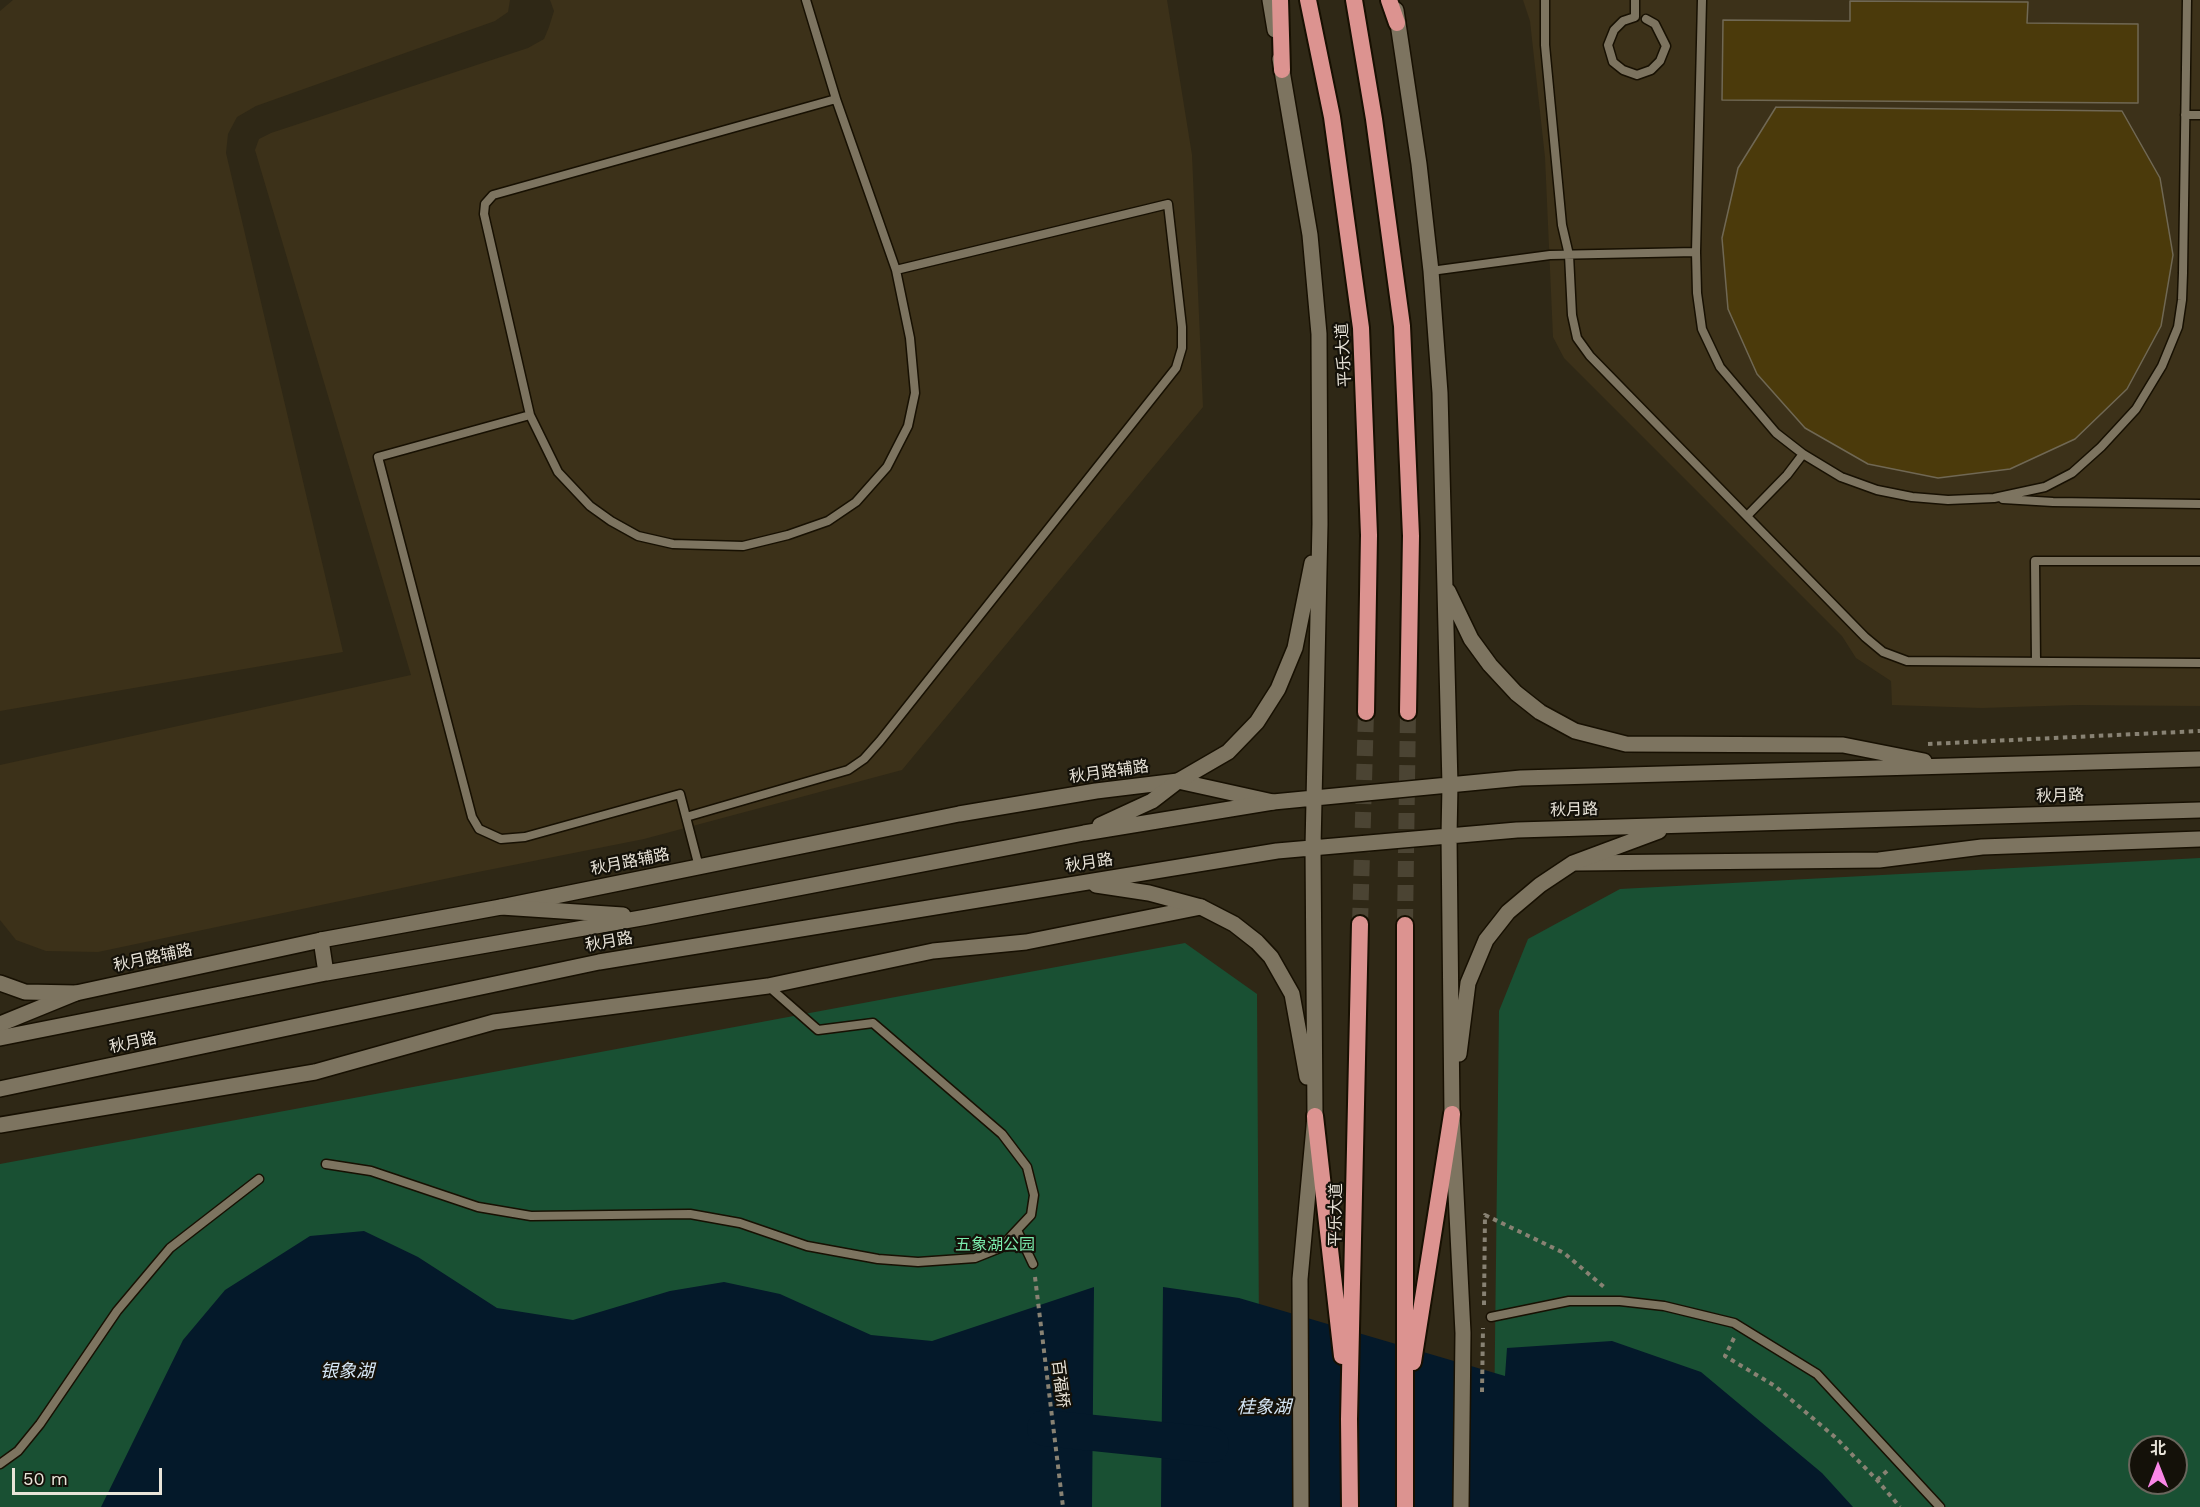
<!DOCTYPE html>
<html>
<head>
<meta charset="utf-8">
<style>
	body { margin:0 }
	#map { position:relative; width:2200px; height:1507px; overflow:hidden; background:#2f2816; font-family:"Work Sans","Noto Sans SC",sans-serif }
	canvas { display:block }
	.north { position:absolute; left:2128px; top:1435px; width:60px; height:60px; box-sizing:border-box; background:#141109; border:2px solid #69655c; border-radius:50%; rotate:0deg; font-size:16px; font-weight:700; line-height:24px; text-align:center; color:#e9e4d9 }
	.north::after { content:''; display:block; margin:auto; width:21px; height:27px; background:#fa87e7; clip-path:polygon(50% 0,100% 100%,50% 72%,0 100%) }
	.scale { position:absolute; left:12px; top:1468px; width:150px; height:27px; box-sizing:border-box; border:3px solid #e9e4d9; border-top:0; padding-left:8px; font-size:18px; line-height:21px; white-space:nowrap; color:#e9e4d9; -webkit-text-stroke:4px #141109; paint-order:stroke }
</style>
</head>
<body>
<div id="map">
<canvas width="2200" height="1507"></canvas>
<div class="north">北</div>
<div class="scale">50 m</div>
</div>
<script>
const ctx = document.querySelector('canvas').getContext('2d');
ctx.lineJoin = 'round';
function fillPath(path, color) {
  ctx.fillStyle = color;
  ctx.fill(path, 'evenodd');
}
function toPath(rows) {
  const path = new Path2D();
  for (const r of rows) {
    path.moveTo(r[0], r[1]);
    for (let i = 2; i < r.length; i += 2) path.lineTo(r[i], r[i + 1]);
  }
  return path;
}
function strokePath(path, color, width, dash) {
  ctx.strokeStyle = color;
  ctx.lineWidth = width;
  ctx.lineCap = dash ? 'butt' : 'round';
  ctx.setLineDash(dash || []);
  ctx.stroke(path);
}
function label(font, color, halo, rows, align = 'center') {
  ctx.font = font + ' "Work Sans","Noto Sans SC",sans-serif';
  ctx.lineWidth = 4.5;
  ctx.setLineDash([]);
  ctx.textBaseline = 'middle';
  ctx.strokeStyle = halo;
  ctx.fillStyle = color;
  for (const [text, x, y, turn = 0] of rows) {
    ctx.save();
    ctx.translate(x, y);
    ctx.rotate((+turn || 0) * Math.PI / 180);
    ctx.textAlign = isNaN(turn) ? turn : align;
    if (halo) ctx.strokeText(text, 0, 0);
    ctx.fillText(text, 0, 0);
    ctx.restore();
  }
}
fillPath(toPath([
	[13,0,510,0,508,12,495,21,256,106,237,117,228,134,226,153,343,652,0,711,0,11],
	[550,0,1167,0,1192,155,1203,407,902,770,644,839,473,873,98,952,46,951,16,940,0,920,0,765,411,675,255,150,259,139,271,133,528,48,544,39,549,27,554,11],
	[1523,0,2200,0,2200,706,2076,705,1982,708,1892,705,1891,681,1856,658,1842,636,1564,358,1553,337,1545,157,1530,21]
]), '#3c3119');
fillPath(toPath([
	[2200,858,2200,1507,1493,1507,1499,1011,1528,939,1620,889],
	[2140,1447,2176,1447,2176,1483,2140,1483],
	[1185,943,1257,994,1260,1507,0,1507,0,1164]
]), '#195033');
fillPath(toPath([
	[364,1231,418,1257,497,1308,573,1320,670,1291,724,1282,780,1294,871,1335,932,1341,1094,1287,1092,1507,101,1507,183,1340,225,1290,310,1236],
	[1163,1287,1239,1298,1505,1376,1507,1348,1612,1341,1701,1372,1822,1473,1853,1507,1161,1507]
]), '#04192a');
strokePath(toPath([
	[1045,1428,1211,1445]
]), '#04192a', 36);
const building = toPath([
	[1850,1,2028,2,2027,23,2138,24,2138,103,1722,100,1723,20,1850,21,1850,1],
	[1776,107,2122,111,2160,178,2173,255,2161,326,2127,389,2075,439,2010,469,1938,478,1868,464,1805,428,1757,374,1728,309,1722,238,1738,168,1776,107]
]);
fillPath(building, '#4b3a0b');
strokePath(building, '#706854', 1.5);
strokePath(toPath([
	[1360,924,1366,712],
	[1405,925,1408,712]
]), '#4b4433', 16, [16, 8]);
const service = toPath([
	[806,0,836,99],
	[1545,0,1545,45,1562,225,1569,255,1572,315,1577,338,1590,356,1865,637,1883,652,1907,661,2200,663],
	[1635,0,1635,17,1623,21,1614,30,1608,45,1613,62,1623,70,1637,75,1651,70,1660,61,1666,46,1655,24,1646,19],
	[836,99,896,270,910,338,915,393,908,426,887,467,856,502,828,521,788,535,743,546,673,544,638,536,611,521,590,506,558,472,530,415,484,214,485,204,493,195,836,99],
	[2185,115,2200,115],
	[1696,252,1702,0],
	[1431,271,1550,255,1696,252,1697,293,1702,329,1720,367,1776,433,1803,454,1841,477,1877,490,1912,497,1948,500,1994,498,2045,487,2072,473,2101,447,2136,409,2162,366,2178,327,2182,300,2183,273,2187,0],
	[530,415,378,457,472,817,479,829,501,839,525,837,680,794,699,867],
	[2003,499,2053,502,2200,504],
	[1747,516,1787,475,1803,454],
	[2036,662,2035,561,2200,561],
	[686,817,848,770,864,759,880,741,1176,368,1182,348,1182,327,1168,204,896,270],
	[326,1164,371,1171,478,1207,531,1216,690,1214,740,1223,807,1246,878,1259,918,1262,975,1258,1000,1248,1031,1215,1034,1195,1027,1167,1002,1134,873,1023,818,1030,768,986],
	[1017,1230,1033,1264],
	[1491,1317,1569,1301,1620,1301,1664,1306,1734,1323,1817,1374,1940,1507],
	[0,1464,18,1451,40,1424,117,1311,170,1248,259,1179]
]);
const minor = toPath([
	[1576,863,1879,860,1982,847,2200,839],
	[0,1024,76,993,321,940,501,907,959,814,1096,791,1178,781,1273,802],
	[0,1125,315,1072,494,1022,768,986,933,951,1026,942,1201,907]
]);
const secondary = toPath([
	[1270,0,1275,30],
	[1396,10,1419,164,1431,271,1440,393,1450,785,1449,836,1452,1114,1463,1333,1461,1507],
	[1280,59,1310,235,1319,334,1320,524,1313,847,1315,1116,1300,1279,1301,1507],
	[1448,591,1471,639,1490,665,1516,693,1540,712,1575,731,1626,744,1843,745,1924,761],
	[1100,825,1152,801,1178,781,1228,752,1257,722,1278,689,1295,648,1312,563],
	[1096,885,1149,893,1201,907,1234,924,1257,942,1271,957,1292,994,1307,1077],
	[501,907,623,915],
	[321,940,326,973],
	[0,983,25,992,76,993],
	[0,1038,326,973,647,917,1084,833,1273,802,1521,778,2200,759],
	[1459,1054,1468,983,1486,940,1508,912,1540,885,1573,863,1659,831],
	[0,1089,599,962,1277,851,1517,830,2200,810]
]);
const trunk = toPath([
	[1280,0,1282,70],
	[1308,0,1332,117,1361,328,1369,535,1366,712],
	[1354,0,1374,119,1402,326,1411,536,1408,712],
	[1389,0,1397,23],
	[1315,1116,1342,1356],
	[1413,1362,1452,1114],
	[1350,1507,1349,1419,1360,924],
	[1405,1507,1405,925]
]);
strokePath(service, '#171002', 11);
strokePath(minor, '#171002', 18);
strokePath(secondary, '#171002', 18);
strokePath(trunk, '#171002', 20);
strokePath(toPath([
	[1928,744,2200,731],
	[1035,1277,1063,1507],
	[1484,1305,1485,1215,1564,1253,1604,1287],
	[1734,1338,1725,1356,1775,1386,1836,1438,1877,1480,1900,1507],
	[1482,1392,1483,1328],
	[1877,1480,1888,1470]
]), '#888273', 4, [4.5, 4.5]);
strokePath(service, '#7d7460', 8);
strokePath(minor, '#7d7460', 15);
strokePath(secondary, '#7d7460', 15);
strokePath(trunk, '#dc9390', 16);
label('16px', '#e9e4d9', '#141109', [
	["平乐大道",1344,355,-93],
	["秋月路辅路",1109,772,-8],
	["秋月路",2060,796,-2],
	["秋月路",1574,810,-2],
	["秋月路辅路",630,862,-11],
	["秋月路",1089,863,-9],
	["秋月路",609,942,-10],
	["秋月路辅路",153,958,-12],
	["秋月路",133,1043,-12],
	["平乐大道",1336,1215,-89],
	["百福桥",1060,1384,83]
]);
label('16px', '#7bedad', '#141109', [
	["五象湖公园",995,1245]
]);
label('italic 18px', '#d6e7f6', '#141109', [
	["银象湖",347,1372],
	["桂象湖",1264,1408]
]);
</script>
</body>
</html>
